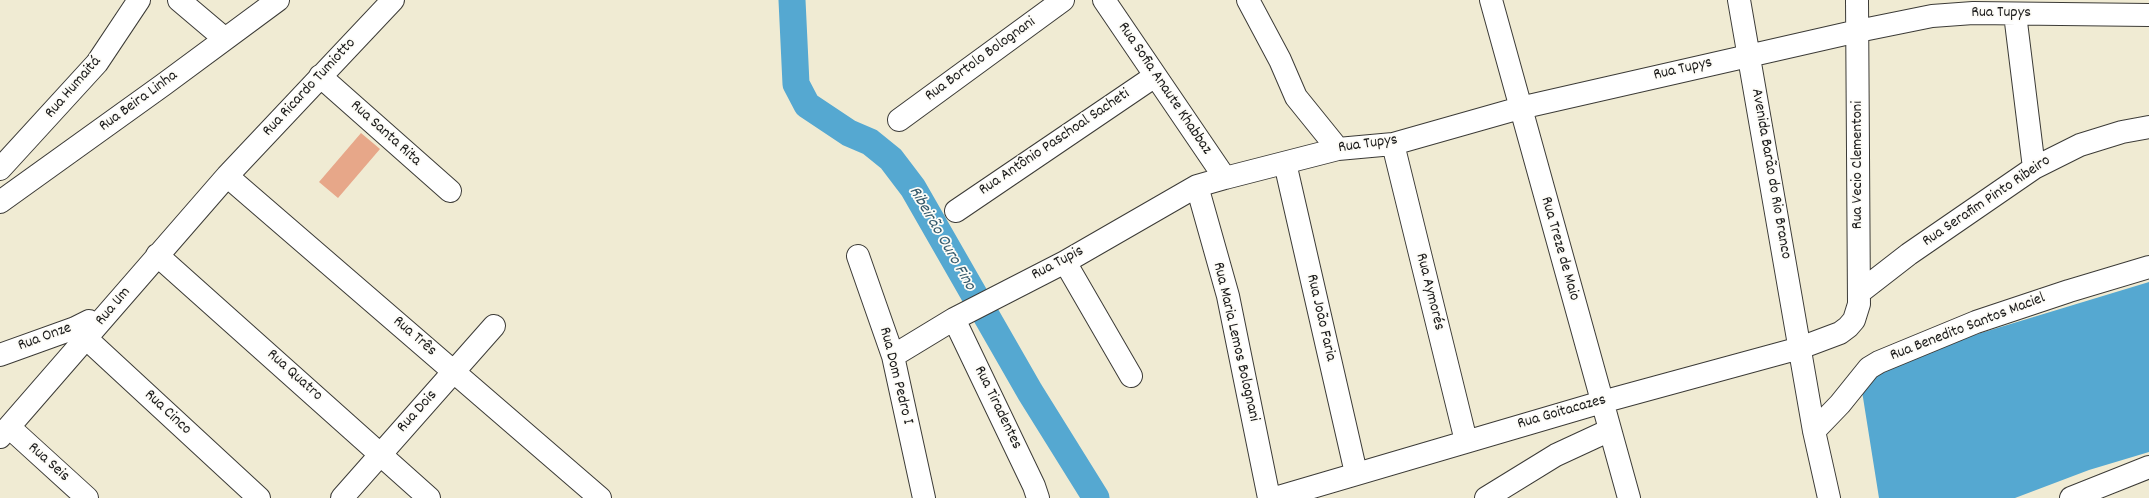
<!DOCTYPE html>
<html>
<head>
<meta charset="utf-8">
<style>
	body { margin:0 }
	canvas { display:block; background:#f0ebd3 }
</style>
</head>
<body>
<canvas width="2149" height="498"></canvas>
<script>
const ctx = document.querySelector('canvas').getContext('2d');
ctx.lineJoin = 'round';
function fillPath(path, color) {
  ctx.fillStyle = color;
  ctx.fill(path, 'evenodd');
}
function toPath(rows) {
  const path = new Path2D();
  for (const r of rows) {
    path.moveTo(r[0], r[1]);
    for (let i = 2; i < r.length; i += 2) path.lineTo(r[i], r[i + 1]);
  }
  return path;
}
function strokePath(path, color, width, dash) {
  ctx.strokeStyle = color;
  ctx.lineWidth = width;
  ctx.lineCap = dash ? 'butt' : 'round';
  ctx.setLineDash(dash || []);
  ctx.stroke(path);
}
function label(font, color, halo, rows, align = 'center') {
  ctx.font = font + ' Dekko,sans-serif';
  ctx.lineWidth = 3.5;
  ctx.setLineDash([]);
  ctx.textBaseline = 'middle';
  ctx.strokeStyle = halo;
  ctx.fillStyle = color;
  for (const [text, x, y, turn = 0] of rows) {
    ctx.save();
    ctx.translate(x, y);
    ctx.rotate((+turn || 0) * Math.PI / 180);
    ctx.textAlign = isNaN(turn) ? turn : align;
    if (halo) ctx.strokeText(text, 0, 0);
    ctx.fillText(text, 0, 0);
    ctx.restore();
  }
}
fillPath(toPath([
	[2149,282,2149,452,2089,470,2015,498,1879,498,1861,385,1872,366]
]), '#55a8d1');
strokePath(toPath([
	[792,0,796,84,807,105,849,133,870,142,891,159,913,188,1030,392,1096,498]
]), '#55a8d1', 27);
fillPath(toPath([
	[361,133,380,149,338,198,319,182]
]), '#e7a789');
const minor = toPath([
	[179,0,225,39],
	[1104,0,1225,178],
	[1248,0,1280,60,1296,97,1338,149],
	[1491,0,1629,498],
	[1739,0,1814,431,1829,498],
	[2015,14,2034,168],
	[320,76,450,191],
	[899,120,1063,0],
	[1393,144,1466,441],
	[1285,163,1356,473],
	[0,169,97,63,139,0],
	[227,176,600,498],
	[1197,186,1228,296,1269,498],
	[0,202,163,85,278,0],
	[956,211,1155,76],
	[157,255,429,498],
	[858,256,893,356,924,498],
	[1065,262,1131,376],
	[1860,292,1909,254,2034,168,2080,145,2122,132,2149,127],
	[954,319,1034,486,1038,498],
	[75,328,259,498],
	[0,355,75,328,89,321],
	[893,356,954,319,1065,262,1197,186,1225,178,1338,149,1393,144,1520,108,1858,31,1932,16,1973,13,2149,15],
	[9,427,87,498],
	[1814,431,1840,404,1869,368,1879,362,1976,322,2069,291,2149,267],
	[0,437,227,176,393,0],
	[342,498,494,326],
	[1275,498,1602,402,1800,348,1840,333,1848,327,1854,320,1859,304,1857,0],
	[1486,498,1556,455,1610,430],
	[2071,498,2149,467]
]);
strokePath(minor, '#3c3b37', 24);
strokePath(minor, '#fff', 22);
label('16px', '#1c1c1c', '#fdfcf7', [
	["Rua Tupys",2001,14],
	["Rua Bortolo Bolognani",981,60,-36],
	["Rua Tupys",1683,70,-13],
	["Rua Humaitá",74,88,-49],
	["Rua Ricardo Tumiotto",310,88,-47],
	["Rua Sofia Anaute Khabbaz",1164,89,56],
	["Rua Beira Linha",139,102,-36],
	["Rua Santa Rita",385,134,42],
	["Rua Antônio Paschoal Sacheti",1055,143,-34],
	["Rua Tupys",1368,145,-8],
	["Rua Vecio Clementoni",1859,165,-90],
	["Avenida Barão do Rio Branco",1770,174,80],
	["Rua Serafim Pinto Ribeiro",1987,202,-34],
	["Rua Treze de Maio",1559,249,74],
	["Rua Tupis",1058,264,-28],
	["Rua Aymorés",1429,292,76],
	["Rua Um",114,307,-50],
	["Rua João Faria",1320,318,77],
	["Rua Benedito Santos Maciel",1968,328,-21],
	["Rua Três",414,337,41],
	["Rua Onze",45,338,-20],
	["Rua Maria Lemos Bolognani",1235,342,77],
	["Rua Quatro",294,376,42],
	["Rua Dom Pedro I",895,376,76],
	["Rua Tiradentes",997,408,64],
	["Rua Dois",418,412,-48],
	["Rua Cinco",167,413,43],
	["Rua Goitacazes",1562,413,-16],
	["Rua Seis",48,463,42]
]);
label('italic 17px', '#365b6d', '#fdfcf7', [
	["Ribeirão Ouro Fino",941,239,60]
]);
</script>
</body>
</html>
